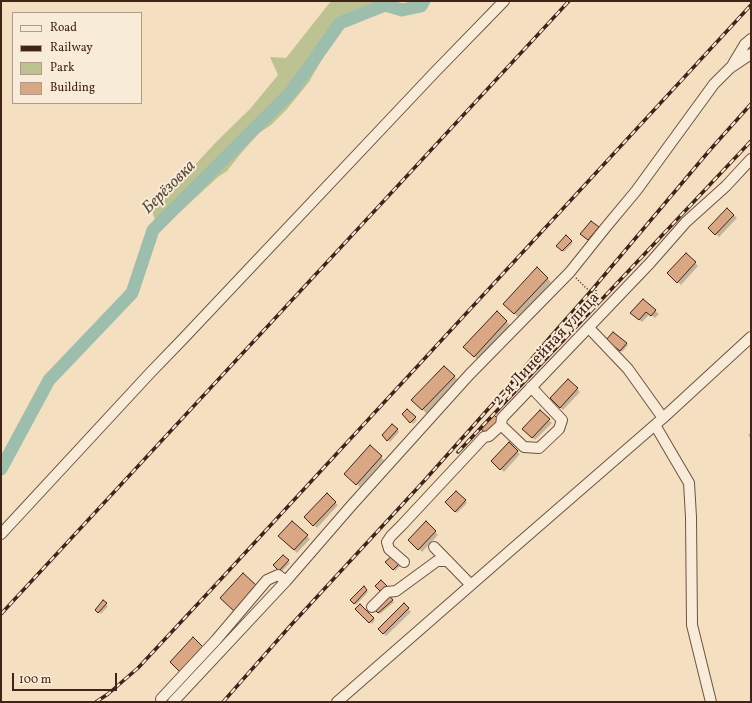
<!DOCTYPE html>
<html>
<head>
<meta charset="utf-8">
<style>
	body { margin:0 }
	#map { position:relative; width:752px; height:703px; overflow:hidden; background:#f4e0c1; font-family:Vollkorn,serif }
	canvas { display:block }
	.frame { position:absolute; inset:0; border:2px solid #422318; pointer-events:none }
	.legend { position:absolute; left:12px; top:12px; width:130px; height:92px; box-sizing:border-box; background:#f8ebd7; border:1px solid #af9b8b; margin:0; padding:5px 7px; list-style:none; font-size:12px; color:#422318 }
	.legend li { display:flex; align-items:center; gap:8px; height:20px }
	.legend b { width:20px; border:1px solid #af9b8b }
	.scale { position:absolute; left:12px; top:673px; width:105px; height:18px; box-sizing:border-box; border:2px solid #422318; border-top:0; padding-left:5px; font-size:12px; line-height:14px; white-space:nowrap; color:#422318; -webkit-text-stroke:3px #f8ebd7; paint-order:stroke }
</style>
</head>
<body>
<div id="map">
<canvas width="752" height="703"></canvas>
<div class="frame"></div>
<ul class="legend">
<li><b style="height:5px;background:#f8ebd7"></b>Road</li>
<li><b style="height:5px;background:#422318"></b>Railway</li>
<li><b style="height:11px;background:#bcc292"></b>Park</li>
<li><b style="height:11px;background:#d9a783"></b>Building</li>
</ul>
<div class="scale">100 m</div>
</div>
<script>
const ctx = document.querySelector('canvas').getContext('2d');
ctx.lineJoin = 'round';
function fillPath(path, color) {
  ctx.fillStyle = color;
  ctx.fill(path, 'evenodd');
}
function toPath(rows) {
  const path = new Path2D();
  for (const r of rows) {
    path.moveTo(r[0], r[1]);
    for (let i = 2; i < r.length; i += 2) path.lineTo(r[i], r[i + 1]);
  }
  return path;
}
function strokePath(path, color, width, dash) {
  ctx.strokeStyle = color;
  ctx.lineWidth = width;
  ctx.lineCap = dash ? 'butt' : 'round';
  ctx.setLineDash(dash || []);
  ctx.stroke(path);
}
function label(font, color, halo, rows, align = 'center') {
  ctx.font = font + ' Vollkorn,serif';
  ctx.lineWidth = 4;
  ctx.setLineDash([]);
  ctx.textBaseline = 'middle';
  ctx.strokeStyle = halo;
  ctx.fillStyle = color;
  for (const [text, x, y, turn = 0] of rows) {
    ctx.save();
    ctx.translate(x, y);
    ctx.rotate((+turn || 0) * Math.PI / 180);
    ctx.textAlign = isNaN(turn) ? turn : align;
    if (halo) ctx.strokeText(text, 0, 0);
    ctx.fillText(text, 0, 0);
    ctx.restore();
  }
}
fillPath(toPath([
	[331,1,386,1,365,8,342,27,329,47,309,82,287,109,271,125,259,133,242,152,227,171,218,177,180,212,155,220,152,211,218,140,250,109,278,75,270,57,286,58]
]), '#bcc292');
fillPath(toPath([
	[727,209,737,218,719,237,710,228],
	[592,222,600,229,590,241,582,234],
	[566,237,573,243,564,252,557,246],
	[686,254,698,266,681,285,668,273],
	[537,269,551,282,519,318,504,304],
	[643,300,659,314,655,318,650,314,642,322,632,313],
	[497,313,511,326,478,360,465,347],
	[614,333,628,345,622,352,608,340],
	[444,367,458,380,427,414,413,400],
	[568,380,580,392,563,410,551,398],
	[407,410,417,420,413,424,403,414],
	[540,411,552,423,535,440,523,429],
	[392,425,399,432,390,442,383,435],
	[751,433,751,439,748,435],
	[509,444,520,454,504,472,493,461],
	[370,447,384,460,360,487,346,474],
	[456,492,467,503,457,513,446,502],
	[327,495,338,505,317,528,306,517],
	[292,522,310,539,297,553,279,536],
	[426,523,438,535,422,552,410,540],
	[283,556,290,563,281,572,274,565],
	[393,556,401,565,395,571,387,562],
	[364,588,368,592,356,605,352,600],
	[389,597,394,602,380,614,375,609],
	[103,602,108,606,101,614,96,609],
	[404,604,411,612,386,636,379,629],
	[360,606,375,620,372,624,356,609]
]), '#0003');
strokePath(toPath([
	[1,469,49,380,132,293,153,230,291,92,340,23,385,5,402,10,421,6,424,1]
]), '#9dbead', 13);
const building = toPath([
	[727,208,734,215,715,235,708,228,727,208],
	[591,221,599,227,588,240,580,234,591,221],
	[566,235,572,241,562,251,556,246,566,235],
	[686,253,696,262,677,283,667,273,686,253],
	[537,267,548,278,514,314,503,304,537,267],
	[643,299,656,310,651,316,646,312,639,320,630,313,643,299],
	[497,311,507,321,474,357,463,347,497,311],
	[613,332,627,343,620,351,606,340,613,332],
	[444,366,455,376,422,410,411,400,444,366],
	[568,379,578,388,560,408,550,398,568,379],
	[407,409,416,417,410,423,402,414,407,409],
	[540,410,550,419,532,438,522,429,540,410],
	[494,415,499,420,487,434,481,429,494,415],
	[392,424,398,429,387,441,382,435,392,424],
	[509,442,518,451,500,470,491,461,509,442],
	[370,445,382,456,356,485,344,474,370,445],
	[456,491,466,500,455,512,445,502,456,491],
	[327,493,336,502,313,526,304,517,327,493],
	[292,521,308,535,294,550,278,536,292,521],
	[426,521,436,531,418,550,408,540,426,521],
	[283,555,289,560,279,571,273,565,283,555],
	[393,555,400,563,393,570,385,562,393,555],
	[243,573,258,587,235,612,220,598,243,573],
	[381,580,387,586,381,592,375,586,381,580],
	[364,586,367,590,354,604,350,600,364,586],
	[389,595,393,600,378,613,374,609,389,595],
	[103,600,107,603,98,613,95,610,103,600],
	[404,603,409,608,383,634,378,629,404,603],
	[360,604,374,618,369,623,355,609,360,604],
	[193,637,204,648,180,672,170,662,193,637]
]);
fillPath(building, '#d9a783');
strokePath(building, '#422318', 1);
const minor = toPath([
	[733,64,745,44,751,39],
	[589,328,628,369,663,418],
	[501,425,524,447,539,448,559,429,562,420,531,387],
	[655,425,689,483,691,517,692,625,711,702],
	[1,534,151,372,181,341,435,72,504,1],
	[434,547,471,585],
	[404,562,389,549,387,542,391,536,402,525,484,437,489,436,501,425,502,418,650,263,686,222,726,186,751,159],
	[372,607,387,592,396,591,437,561,448,561],
	[161,699,216,640,267,580,278,575,286,581],
	[173,702,286,581,351,506,469,375,570,272,606,227,636,191,714,84,730,68,751,54],
	[337,702,511,550,663,418,751,337]
]);
strokePath(minor, '#6e5242', 12);
strokePath(toPath([
	[576,278,586,288,604,300],
	[596,294,596,287]
]), '#422318', 1.5, [1, 2]);
strokePath(minor, '#f8ebd7', 10);
const rail = toPath([
	[458,452,751,141],
	[1,614,569,1],
	[96,702,108,694,138,668,221,579,751,5],
	[223,702,291,625,424,481,514,380,552,335,591,291,709,151,751,104]
]);
strokePath(rail, '#422318', 3.5);
strokePath(rail, '#f8ebd7', 2, [6]);
label('16px', '#422318', '#f8ebd7', [
	["2-я Линейная улица",547,350,-47]
]);
label('italic 17px', '#594a3d', '#f8ebd7', [
	["Берёзовка",170,188,-45]
]);
</script>
</body>
</html>
